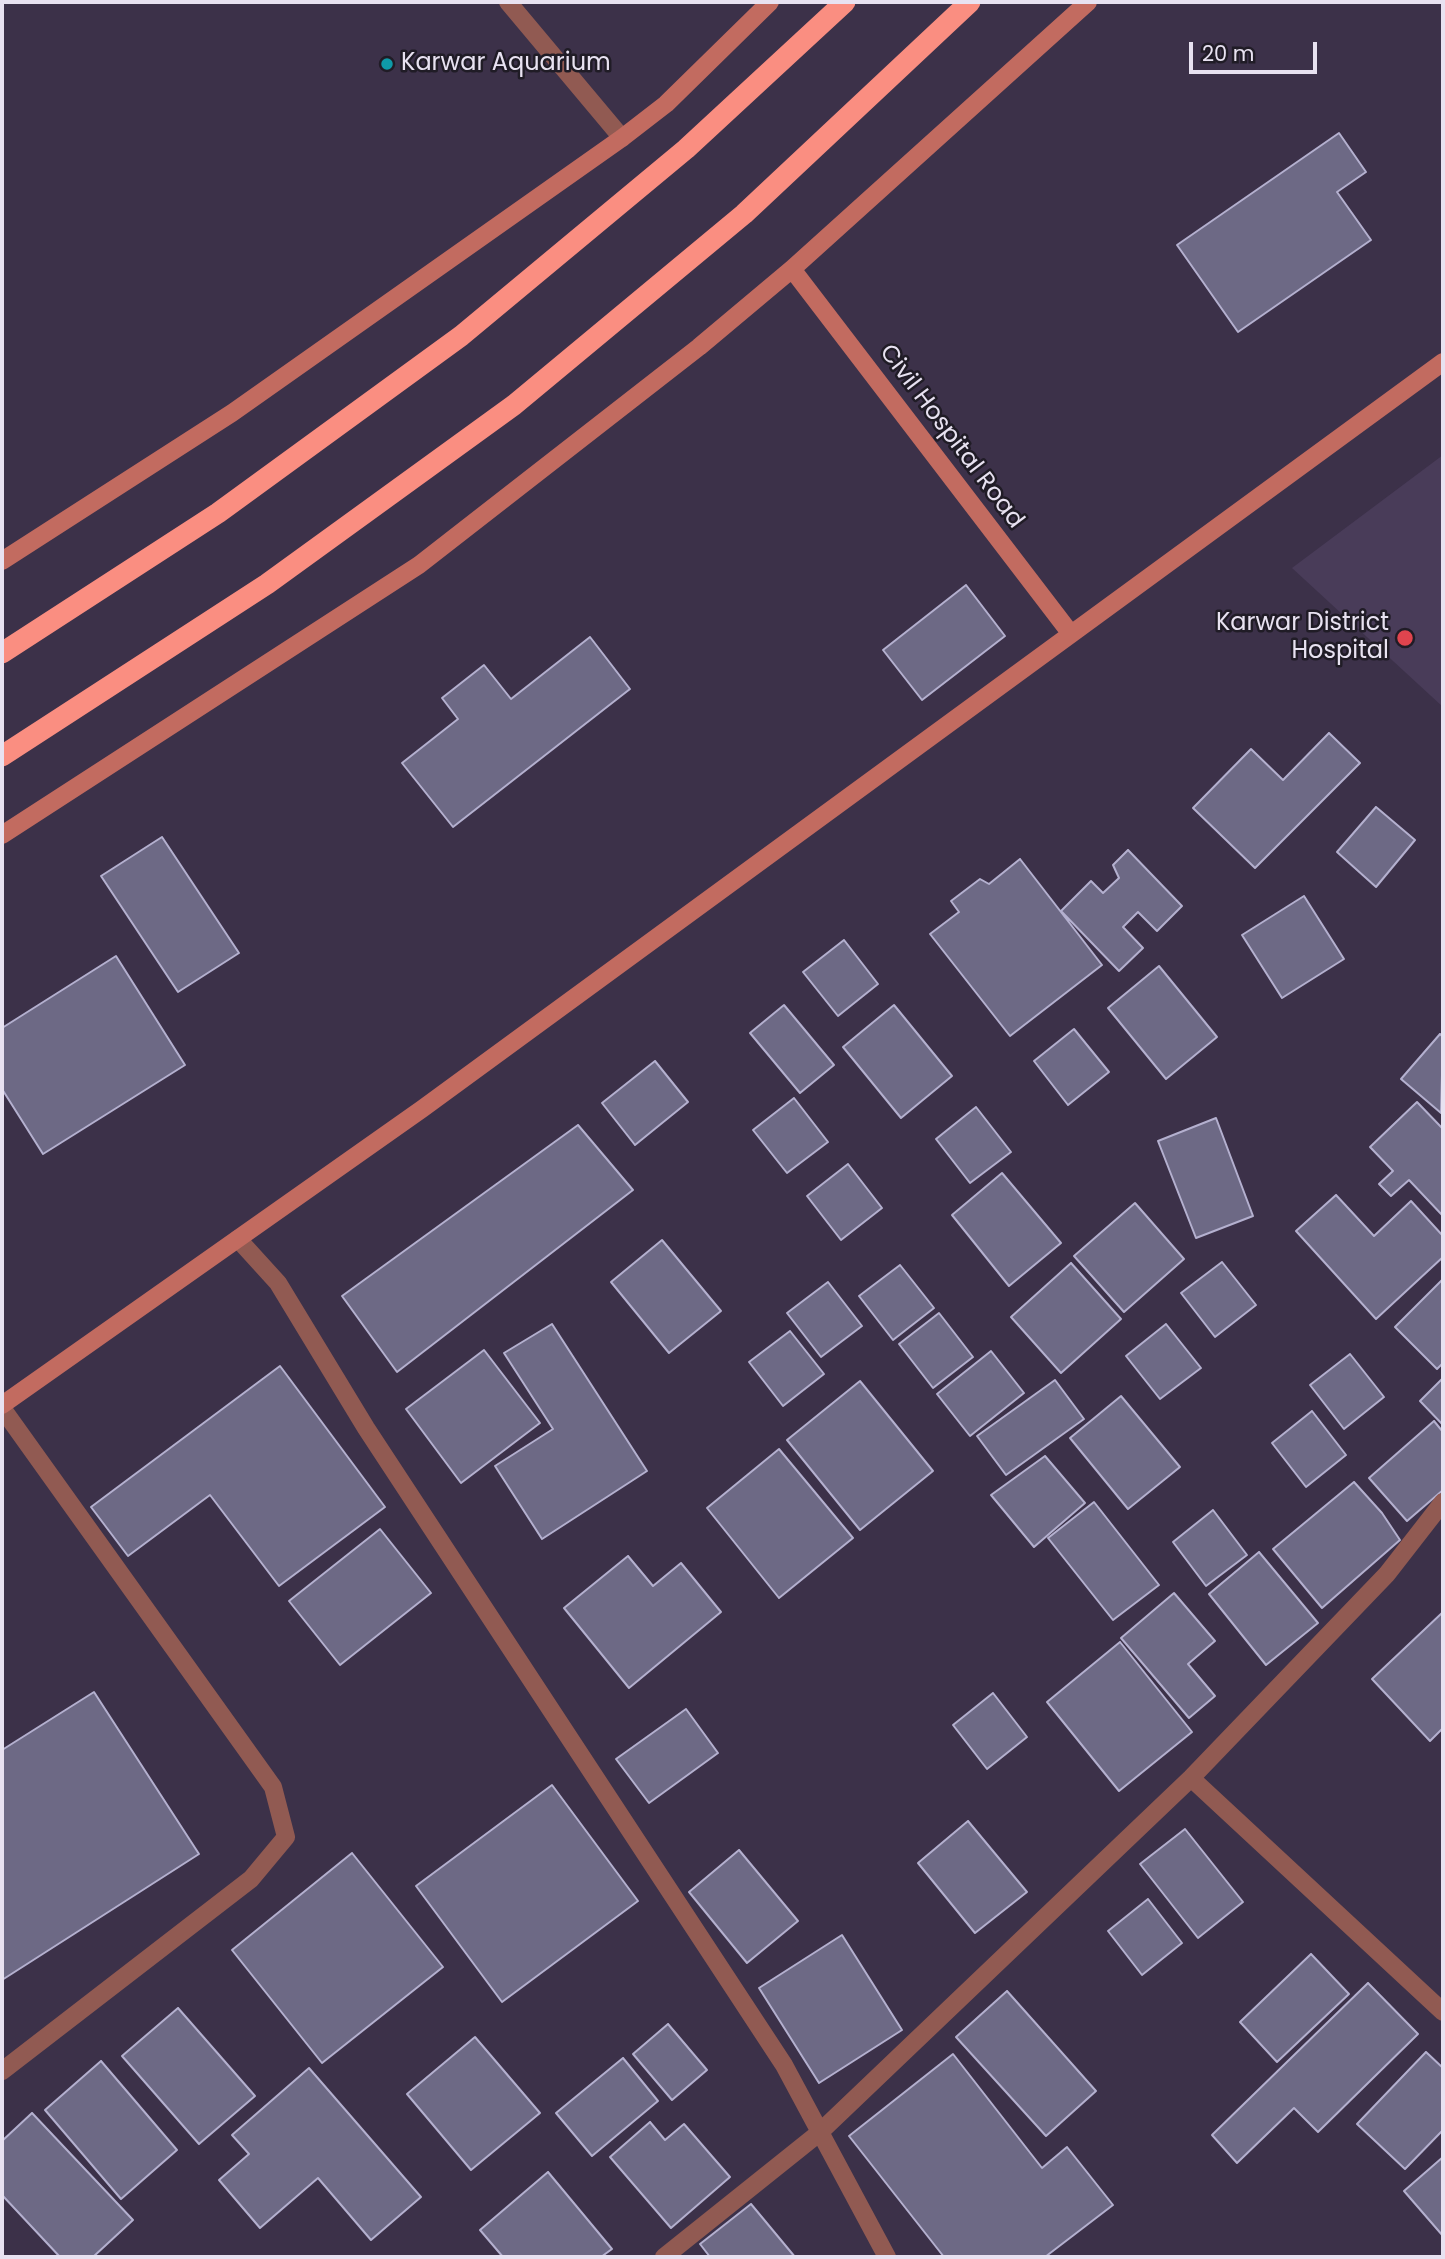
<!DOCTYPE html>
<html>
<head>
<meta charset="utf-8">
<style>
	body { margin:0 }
	#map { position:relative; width:1445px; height:2259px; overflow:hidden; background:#3c3149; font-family:Poppins,sans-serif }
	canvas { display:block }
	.frame { position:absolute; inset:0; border:4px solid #e8e2f1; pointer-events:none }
	.scale { position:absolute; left:1189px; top:42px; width:128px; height:32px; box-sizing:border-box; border:4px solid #e8e2f1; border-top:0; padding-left:9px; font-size:21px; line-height:24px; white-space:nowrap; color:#e8e2f1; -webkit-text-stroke:5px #201c26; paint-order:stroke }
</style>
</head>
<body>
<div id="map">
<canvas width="1445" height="2259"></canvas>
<div class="frame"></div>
<div class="scale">20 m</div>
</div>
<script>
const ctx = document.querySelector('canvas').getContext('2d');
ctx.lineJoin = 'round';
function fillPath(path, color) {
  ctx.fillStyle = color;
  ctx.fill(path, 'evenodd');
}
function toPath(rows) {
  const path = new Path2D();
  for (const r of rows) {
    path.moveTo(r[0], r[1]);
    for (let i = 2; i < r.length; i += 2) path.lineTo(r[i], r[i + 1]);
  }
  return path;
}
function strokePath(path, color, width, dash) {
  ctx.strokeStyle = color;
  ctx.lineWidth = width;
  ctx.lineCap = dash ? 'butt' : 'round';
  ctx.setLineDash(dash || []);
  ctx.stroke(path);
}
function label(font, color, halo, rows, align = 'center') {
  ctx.font = font + ' Poppins,sans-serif';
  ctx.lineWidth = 5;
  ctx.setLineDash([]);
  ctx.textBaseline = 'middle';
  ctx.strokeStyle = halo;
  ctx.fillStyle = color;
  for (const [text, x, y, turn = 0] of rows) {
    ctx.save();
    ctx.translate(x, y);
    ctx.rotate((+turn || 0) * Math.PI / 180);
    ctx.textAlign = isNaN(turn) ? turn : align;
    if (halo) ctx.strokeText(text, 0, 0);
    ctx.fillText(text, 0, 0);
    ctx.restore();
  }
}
fillPath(toPath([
	[1443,455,1443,707,1292,568]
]), '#493c59');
const building = toPath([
	[1339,133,1366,172,1337,192,1371,240,1238,332,1177,245,1339,133],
	[966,585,1005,636,922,700,883,650,966,585],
	[590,637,630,689,453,827,402,763,458,719,442,698,484,665,511,699,590,637],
	[1329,733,1360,763,1255,868,1193,808,1251,749,1283,780,1329,733],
	[1376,807,1415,840,1376,887,1337,852,1376,807],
	[162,837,239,953,178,992,101,876,162,837],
	[1128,850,1182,906,1157,931,1138,912,1123,927,1143,948,1119,971,1061,911,1091,881,1103,893,1119,878,1113,865,1128,850],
	[1020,859,1102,965,1010,1036,930,934,959,912,951,901,980,879,989,884,1020,859],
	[1304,896,1344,959,1282,998,1242,935,1304,896],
	[844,940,878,984,838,1016,803,972,844,940],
	[116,956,185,1065,43,1154,2,1089,2,1028,116,956],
	[1159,966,1217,1037,1166,1079,1108,1008,1159,966],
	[784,1005,834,1065,800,1093,750,1033,784,1005],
	[894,1005,952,1076,901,1118,843,1047,894,1005],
	[1074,1029,1109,1072,1068,1105,1034,1061,1074,1029],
	[1440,1034,1443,1037,1441,1113,1401,1079,1440,1034],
	[655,1061,688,1102,635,1145,602,1103,655,1061],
	[794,1098,828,1142,787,1173,753,1130,794,1098],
	[1417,1102,1443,1129,1443,1216,1409,1180,1391,1196,1379,1184,1393,1171,1370,1147,1417,1102],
	[976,1107,1011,1152,970,1183,936,1139,976,1107],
	[1216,1118,1253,1216,1196,1238,1158,1141,1216,1118],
	[578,1125,633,1190,397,1372,342,1296,578,1125],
	[848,1164,882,1208,841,1240,807,1196,848,1164],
	[1002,1173,1061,1243,1009,1286,952,1215,1002,1173],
	[1336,1195,1374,1236,1411,1201,1443,1236,1443,1257,1376,1319,1296,1231,1336,1195],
	[1135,1203,1184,1259,1124,1312,1074,1256,1135,1203],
	[662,1240,721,1311,669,1353,611,1282,662,1240],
	[1222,1262,1256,1305,1215,1337,1181,1293,1222,1262],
	[1071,1263,1121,1319,1061,1373,1011,1317,1071,1263],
	[900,1265,934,1308,893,1340,859,1296,900,1265],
	[1443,1279,1443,1363,1437,1369,1395,1327,1443,1279],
	[828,1282,862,1326,821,1357,787,1313,828,1282],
	[939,1313,973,1357,933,1388,899,1344,939,1313],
	[552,1324,647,1471,542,1539,495,1466,553,1429,504,1353,552,1324],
	[1166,1324,1201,1368,1160,1399,1126,1356,1166,1324],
	[790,1331,824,1374,783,1406,749,1362,790,1331],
	[484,1350,540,1423,461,1483,406,1409,484,1350],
	[991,1351,1024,1393,970,1436,937,1394,991,1351],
	[1350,1354,1384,1397,1344,1429,1310,1385,1350,1354],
	[280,1366,385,1507,279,1586,210,1495,128,1556,91,1507,280,1366],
	[1443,1378,1443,1425,1420,1401,1443,1378],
	[1055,1380,1084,1419,1006,1475,977,1436,1055,1380],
	[860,1381,933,1471,860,1530,787,1440,860,1381],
	[1121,1396,1180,1467,1128,1509,1070,1438,1121,1396],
	[1312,1411,1346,1455,1306,1487,1272,1443,1312,1411],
	[1434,1421,1443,1432,1443,1490,1407,1521,1369,1478,1434,1421],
	[779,1449,853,1538,779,1598,707,1508,779,1449],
	[1045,1456,1085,1503,1034,1547,991,1495,1045,1456],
	[1354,1482,1382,1513,1400,1540,1322,1608,1273,1549,1354,1482],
	[1094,1502,1159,1585,1113,1620,1048,1538,1094,1502],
	[1213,1510,1247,1555,1206,1586,1173,1542,1213,1510],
	[380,1529,431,1593,340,1665,289,1601,380,1529],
	[1259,1552,1318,1623,1266,1665,1209,1594,1259,1552],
	[628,1556,653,1586,681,1563,721,1612,629,1688,564,1608,628,1556],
	[1174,1593,1215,1641,1188,1664,1215,1696,1189,1718,1121,1638,1174,1593],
	[1443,1612,1443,1728,1430,1741,1372,1679,1443,1612],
	[1120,1642,1192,1732,1119,1791,1047,1702,1120,1642],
	[94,1692,199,1854,2,1980,2,1750,94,1692],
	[993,1693,1027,1737,987,1769,953,1725,993,1693],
	[686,1709,718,1753,649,1803,616,1759,686,1709],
	[552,1785,638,1901,502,2002,416,1886,552,1785],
	[968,1821,1027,1892,975,1933,918,1863,968,1821],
	[1185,1829,1243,1902,1198,1938,1140,1864,1185,1829],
	[739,1850,798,1921,747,1963,689,1892,739,1850],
	[352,1853,443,1967,322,2063,232,1950,352,1853],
	[1148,1899,1182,1943,1142,1975,1108,1931,1148,1899],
	[842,1935,902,2030,819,2083,759,1988,842,1935],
	[1311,1954,1349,1994,1277,2062,1240,2022,1311,1954],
	[1368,1983,1418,2034,1318,2132,1294,2108,1237,2163,1212,2135,1368,1983],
	[1007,1991,1096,2091,1046,2136,956,2037,1007,1991],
	[178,2008,255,2096,199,2144,122,2056,178,2008],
	[668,2024,707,2070,672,2100,633,2054,668,2024],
	[475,2037,540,2113,471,2170,407,2094,475,2037],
	[1426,2052,1443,2068,1443,2130,1405,2169,1357,2124,1426,2052],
	[953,2054,1042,2168,1067,2147,1113,2205,1045,2257,944,2257,849,2136,953,2054],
	[623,2058,658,2101,592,2156,556,2113,623,2058],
	[101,2061,177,2150,121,2199,45,2110,101,2061],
	[309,2068,421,2197,371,2240,318,2178,260,2228,219,2180,249,2154,232,2135,309,2068],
	[32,2113,133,2220,93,2257,60,2257,2,2195,2,2141,32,2113],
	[650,2122,665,2140,684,2124,730,2177,671,2228,610,2157,650,2122],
	[1443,2157,1443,2236,1404,2191,1443,2157],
	[548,2172,612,2249,601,2257,503,2257,480,2230,548,2172],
	[751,2204,795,2257,710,2257,700,2244,751,2204]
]);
fillPath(building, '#6d6985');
strokePath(building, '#b4b0cf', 2);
strokePath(toPath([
	[508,2,622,138],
	[238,1239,278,1283,366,1428,784,2065,887,2257],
	[2,1408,273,1787,286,1837,251,1879,2,2071],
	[1191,1778,1443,2012],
	[664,2257,819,2133,1191,1778,1387,1574,1443,1502]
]), '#915a52', 18);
strokePath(toPath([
	[792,269,1071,634],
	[2,561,232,413,622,138,666,104,770,2],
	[2,835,419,565,699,347,792,269,1088,2],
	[2,1405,422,1109,1443,362]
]), '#c26b60', 18);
strokePath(toPath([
	[2,653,218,513,461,336,686,149,845,2],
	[2,756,267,584,514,405,744,214,970,2]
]), '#fa8e81', 21);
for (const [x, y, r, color] of [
	[387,64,7,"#0f9aa8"],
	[1405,638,9,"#e0444e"]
]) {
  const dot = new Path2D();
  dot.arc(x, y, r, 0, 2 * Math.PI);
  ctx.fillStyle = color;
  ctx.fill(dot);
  strokePath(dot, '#201c26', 2.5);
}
label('24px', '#e8e2f1', '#201c26', [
	["Karwar Aquarium",401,64],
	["Karwar District",1389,624,"right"],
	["Hospital",1389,652,"right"]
], 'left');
label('24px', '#e8e2f1', '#201c26', [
	["Civil Hospital Road",951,437,53]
]);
</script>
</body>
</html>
